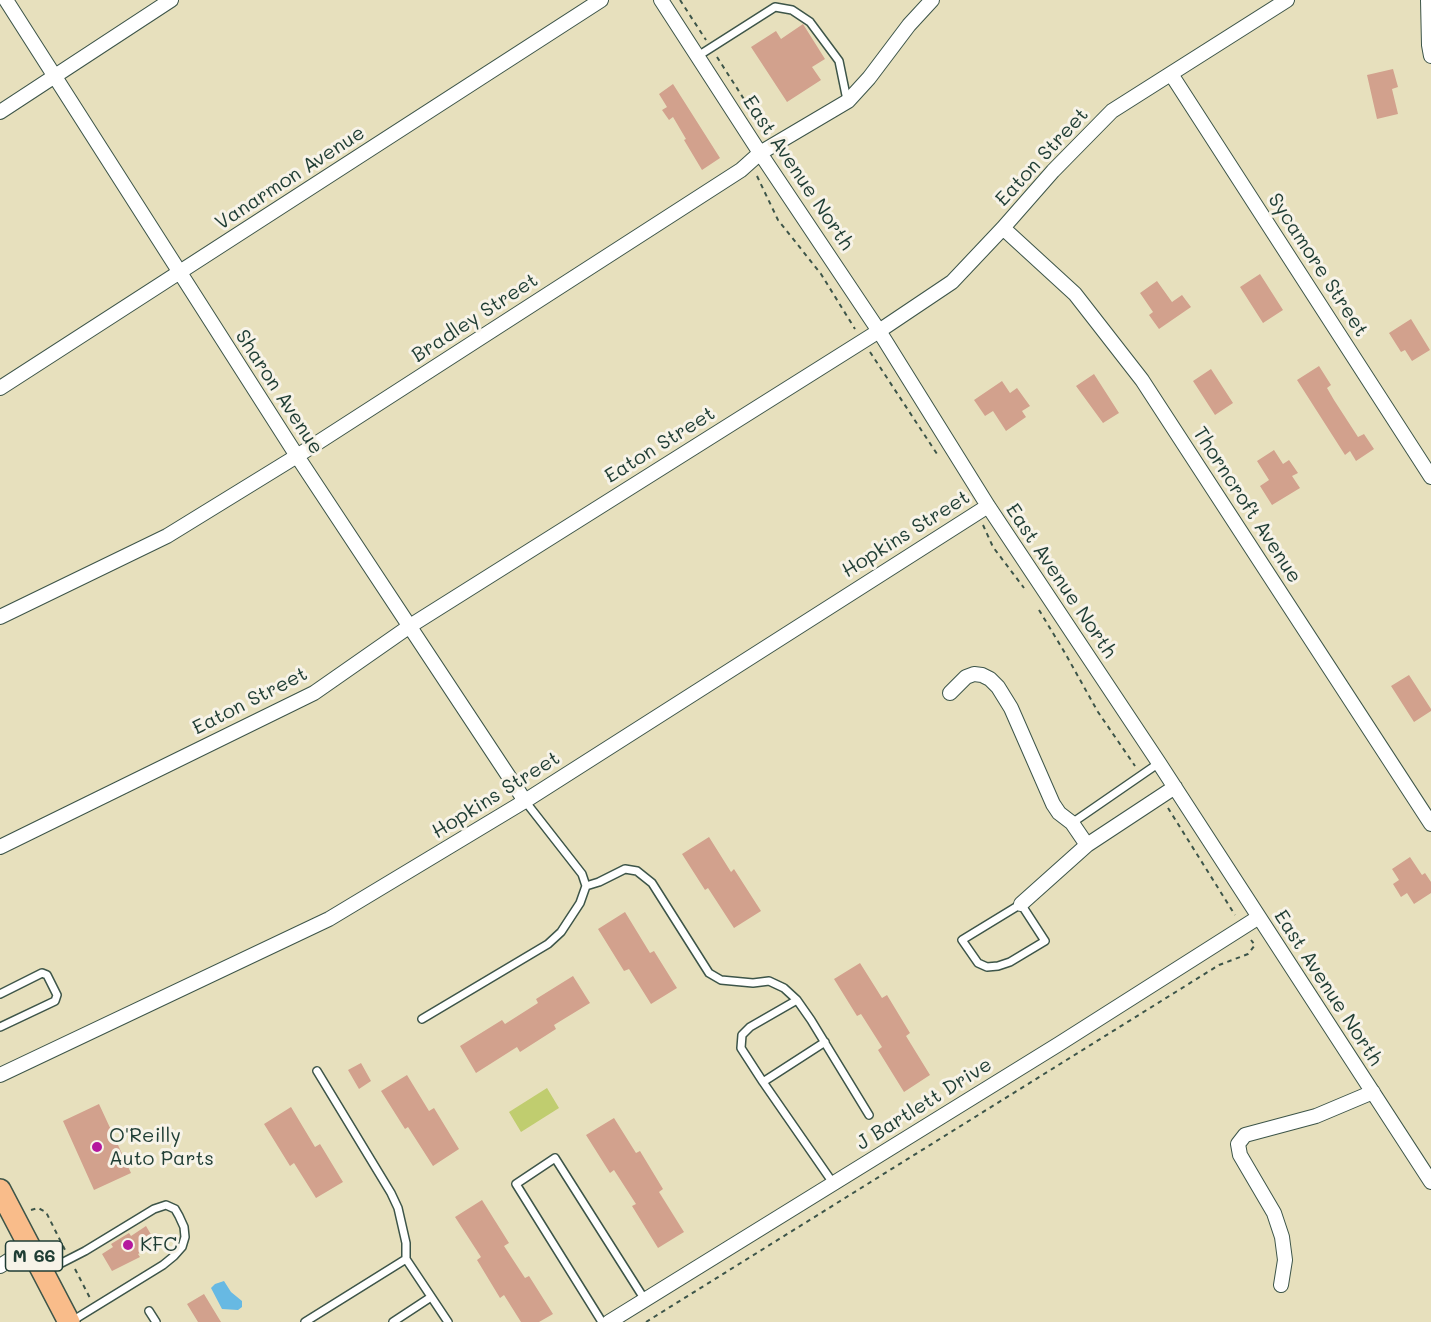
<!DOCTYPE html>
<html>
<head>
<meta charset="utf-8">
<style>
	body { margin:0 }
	canvas { display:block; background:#e7e0bd }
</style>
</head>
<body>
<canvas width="1431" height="1322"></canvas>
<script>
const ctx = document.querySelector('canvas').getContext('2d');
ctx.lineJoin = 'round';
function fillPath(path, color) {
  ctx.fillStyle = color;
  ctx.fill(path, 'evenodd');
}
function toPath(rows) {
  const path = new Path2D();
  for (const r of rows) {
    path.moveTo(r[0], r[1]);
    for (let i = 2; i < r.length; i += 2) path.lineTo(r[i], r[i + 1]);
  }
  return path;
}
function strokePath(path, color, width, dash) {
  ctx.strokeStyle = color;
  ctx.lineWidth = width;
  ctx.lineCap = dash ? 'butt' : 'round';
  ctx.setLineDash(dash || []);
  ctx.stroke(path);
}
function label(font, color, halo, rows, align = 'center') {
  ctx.font = font + ' Mali,sans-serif';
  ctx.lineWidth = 6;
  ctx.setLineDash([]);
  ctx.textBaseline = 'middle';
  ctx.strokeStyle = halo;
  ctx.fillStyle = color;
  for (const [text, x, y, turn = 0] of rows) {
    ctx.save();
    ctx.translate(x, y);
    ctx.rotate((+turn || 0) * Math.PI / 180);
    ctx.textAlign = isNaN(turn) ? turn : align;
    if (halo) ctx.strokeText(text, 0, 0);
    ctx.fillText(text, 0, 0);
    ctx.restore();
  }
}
fillPath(toPath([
	[547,1088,559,1108,521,1132,509,1112]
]), '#c0cd6f');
fillPath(toPath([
	[224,1281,231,1292,242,1301,242,1307,238,1310,222,1309,211,1288,215,1284]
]), '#67b9e3');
fillPath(toPath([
	[803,24,825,59,812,67,821,80,787,102,751,47,776,31,781,39],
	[1393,69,1398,87,1392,89,1398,114,1377,119,1367,75],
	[673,84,720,158,702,170,684,140,686,139,673,117,669,120,662,110,667,107,659,94],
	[1260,274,1283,310,1263,323,1240,287],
	[1157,281,1172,302,1182,295,1191,307,1159,329,1149,315,1153,312,1140,293],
	[1411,319,1430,350,1412,361,1405,350,1401,352,1389,333],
	[1319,366,1331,385,1327,388,1334,400,1358,437,1364,434,1374,449,1356,461,1350,451,1345,455,1297,380],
	[1211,369,1233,403,1215,415,1193,381],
	[1094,374,1119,413,1103,423,1076,386],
	[1002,381,1010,393,1017,388,1030,406,1022,411,1026,417,1006,431,993,411,985,416,974,400],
	[1274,450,1283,464,1289,460,1298,473,1292,476,1300,488,1272,505,1260,486,1269,480,1257,461],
	[1409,675,1431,709,1431,711,1414,722,1391,686],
	[709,837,731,872,734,869,761,911,734,928,708,888,705,890,682,854],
	[1410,857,1422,875,1425,873,1431,882,1431,893,1414,904,1407,893,1401,897,1393,884,1399,880,1392,869],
	[625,912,650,953,654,951,677,988,651,1004,629,969,624,971,598,929],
	[860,963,882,998,887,995,910,1033,906,1036,930,1075,904,1092,878,1050,882,1047,861,1014,857,1016,834,979],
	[573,976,590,1003,554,1025,556,1029,520,1052,517,1047,476,1073,460,1046,502,1020,505,1024,538,1003,536,999],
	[361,1063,371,1081,359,1089,348,1070],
	[407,1075,429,1111,434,1108,459,1149,433,1166,408,1127,405,1129,381,1091],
	[99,1104,131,1173,94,1190,63,1121],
	[291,1107,315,1147,320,1144,343,1182,316,1198,294,1163,290,1166,264,1124],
	[614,1118,636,1153,640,1151,663,1189,659,1192,684,1232,658,1248,632,1206,636,1204,614,1170,610,1173,586,1135],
	[482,1200,509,1243,504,1246,525,1278,529,1276,553,1314,539,1322,521,1322,504,1295,500,1298,477,1260,481,1257,455,1217],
	[146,1226,156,1243,138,1254,140,1257,112,1271,102,1254,113,1247,111,1244,129,1233,131,1236],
	[204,1294,221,1322,198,1322,187,1304]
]), '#d2a18d');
const service = toPath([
	[698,56,775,7,792,10,810,22,839,61,847,100],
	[1072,823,1159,763],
	[586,886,599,882,625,869,637,871,652,883,709,973,721,980,753,983,769,981,784,988,797,1000,811,1020,869,1115],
	[1021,904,1045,941,1010,962,998,966,987,967,978,963,962,940,1021,904],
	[0,994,42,973,47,975,57,995,55,1001,0,1027],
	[422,1019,548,944,561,932,580,903,586,886,582,874,525,801],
	[825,1042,763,1082,833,1183],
	[317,1071,391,1193,398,1208,406,1243,406,1259,448,1322],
	[763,1082,741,1048,742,1035,750,1027,797,1000],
	[44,1272,85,1251,154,1209,166,1205,175,1209,179,1216,184,1227,185,1237,182,1247,174,1256,163,1265,72,1321],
	[149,1311,156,1322],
	[305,1322,406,1259],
	[393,1322,431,1297],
	[602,1322,516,1184,555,1158,645,1300]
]);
const minor = toPath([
	[6,0,297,456,525,801],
	[661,0,760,153,879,331,988,506,1159,763,1431,1182],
	[1428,0,1429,45,1431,56],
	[1171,74,1431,477],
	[0,112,171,0],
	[1003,228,1075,294,1142,380,1431,824],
	[0,388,601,0],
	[0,617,167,536,297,456,741,170,760,153,848,101,869,78,909,25,932,0],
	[950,693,966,677,974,674,982,675,990,679,998,687,1011,708,1053,804,1059,813,1072,823,1087,845],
	[0,847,314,693,410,626,879,331,952,282,1003,228,1053,171,1112,111,1287,0],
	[1021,904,1087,845,1175,787],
	[0,1075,329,919,525,801,988,506],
	[0,1266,30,1247],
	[1281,1285,1285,1260,1282,1237,1274,1213,1240,1155,1238,1144,1245,1135,1316,1116,1373,1092],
	[609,1322,1059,1044,1259,917]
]);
const primary = toPath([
	[0,1190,69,1322]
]);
strokePath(service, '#3d5549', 10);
strokePath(minor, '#3d5549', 16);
strokePath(primary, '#3d5549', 24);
strokePath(toPath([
	[680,0,706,40],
	[717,57,756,118],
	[757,176,778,220,821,274,855,329],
	[870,352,939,457],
	[983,525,993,547,1024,588],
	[1039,610,1065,653,1098,712,1135,766],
	[1168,808,1235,915],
	[31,1210,38,1208,46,1212,65,1250],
	[75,1269,90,1298],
	[646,1322,1219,965,1248,954,1255,945,1251,940]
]), '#3d5549', 2, [4.5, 4.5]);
strokePath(service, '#fff', 7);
strokePath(minor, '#fff', 14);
strokePath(primary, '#f9bc8a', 21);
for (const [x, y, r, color] of [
	[97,1147,6,"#b5179e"],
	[128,1245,6,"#b5179e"]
]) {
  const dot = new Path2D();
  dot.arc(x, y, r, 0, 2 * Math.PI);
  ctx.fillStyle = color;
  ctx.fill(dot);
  strokePath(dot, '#f7f3e8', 2);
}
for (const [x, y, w] of [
	[34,1256,57]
]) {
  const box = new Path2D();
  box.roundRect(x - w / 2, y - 15, w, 30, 4.5);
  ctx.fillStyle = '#f7f3e8';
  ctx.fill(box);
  strokePath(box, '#1f3d34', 1.5);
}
label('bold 18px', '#1f3d34', null, [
	["M 66",34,1256]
]);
label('20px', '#1f3d34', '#f7f3e8', [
	["Eaton Street",1042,157,-47],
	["East Avenue North",798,173,56],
	["Vanarmon Avenue",290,178,-33],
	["Sycamore Street",1318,265,57],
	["Bradley Street",475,318,-33],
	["Sharon Avenue",279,392,57],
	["Eaton Street",660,445,-32],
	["Thorncroft Avenue",1247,505,57],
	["Hopkins Street",906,534,-32],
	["East Avenue North",1061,581,56],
	["Eaton Street",250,701,-27],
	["Hopkins Street",496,795,-32],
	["East Avenue North",1328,988,57],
	["J Bartlett Drive",924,1104,-32]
]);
label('20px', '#1f3d34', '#f7f3e8', [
	["O'Reilly",109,1136],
	["Auto Parts",109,1159],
	["KFC",140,1245]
], 'left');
</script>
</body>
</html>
